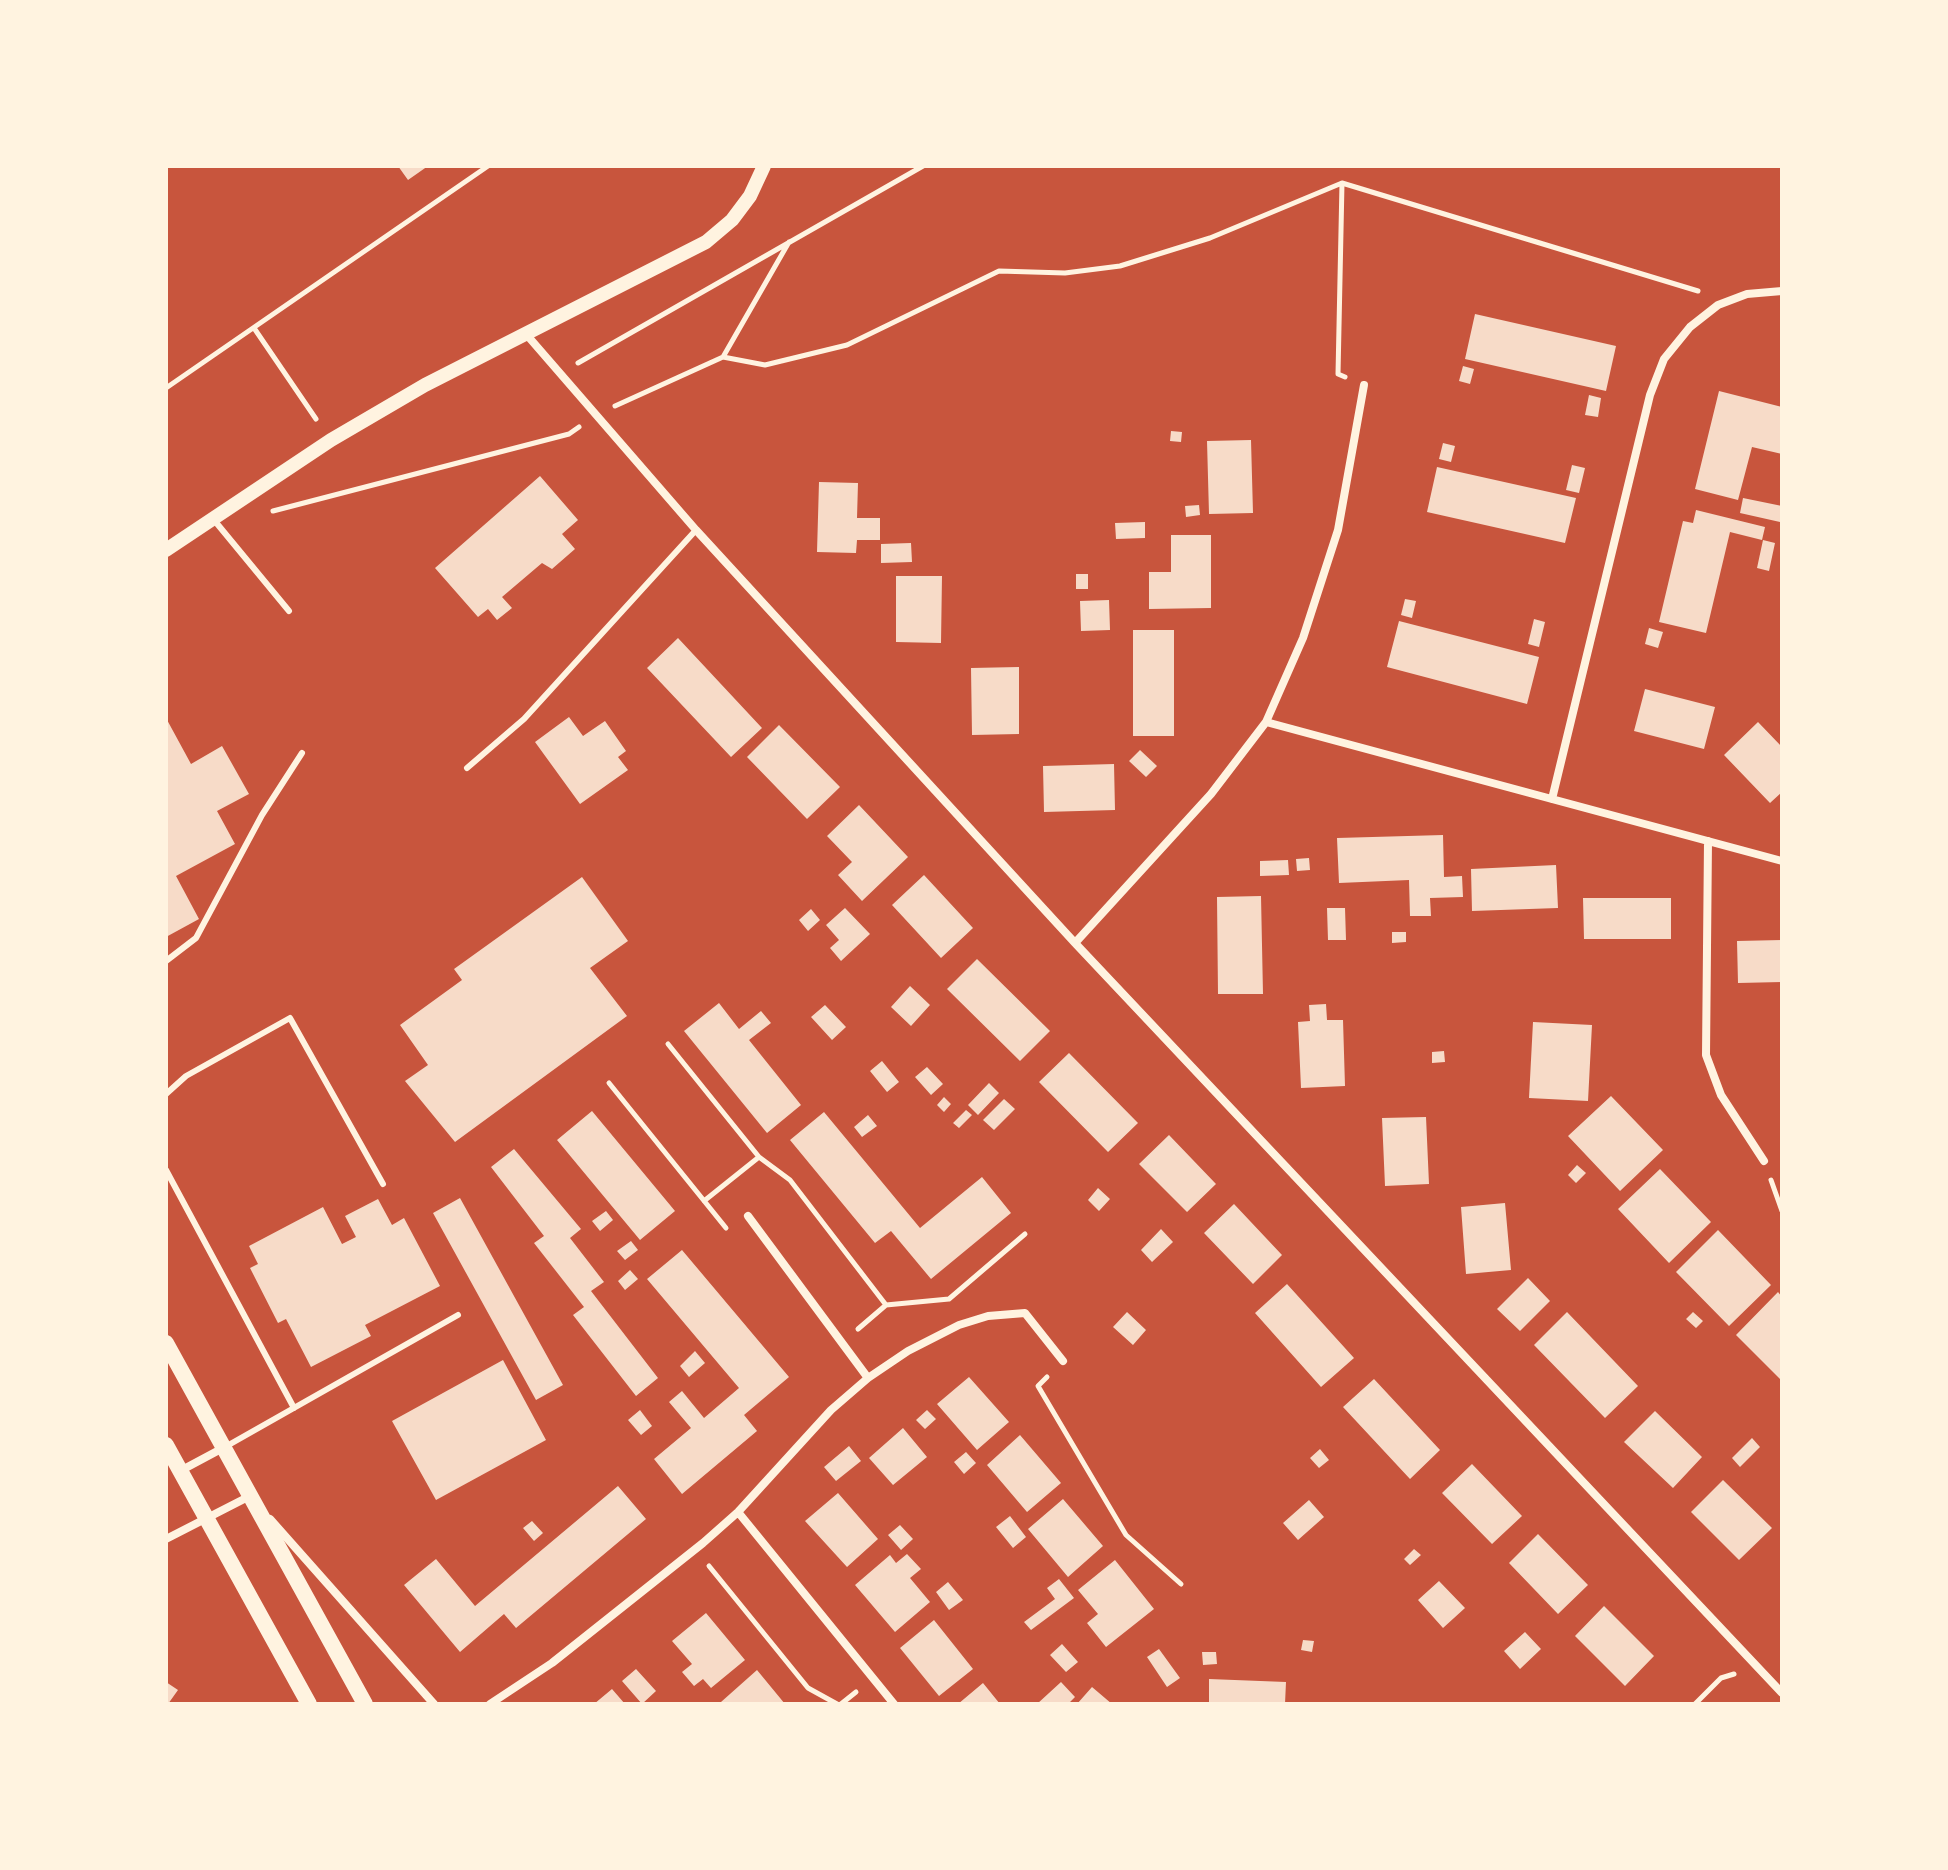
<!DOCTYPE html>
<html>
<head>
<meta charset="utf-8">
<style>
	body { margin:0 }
	#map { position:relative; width:1948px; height:1870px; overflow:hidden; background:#c8553d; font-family:"Libre Baskerville",serif }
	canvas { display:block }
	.frame { position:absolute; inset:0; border:168px solid #fff3e0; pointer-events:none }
</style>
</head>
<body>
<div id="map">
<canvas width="1948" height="1870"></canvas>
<div class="frame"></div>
</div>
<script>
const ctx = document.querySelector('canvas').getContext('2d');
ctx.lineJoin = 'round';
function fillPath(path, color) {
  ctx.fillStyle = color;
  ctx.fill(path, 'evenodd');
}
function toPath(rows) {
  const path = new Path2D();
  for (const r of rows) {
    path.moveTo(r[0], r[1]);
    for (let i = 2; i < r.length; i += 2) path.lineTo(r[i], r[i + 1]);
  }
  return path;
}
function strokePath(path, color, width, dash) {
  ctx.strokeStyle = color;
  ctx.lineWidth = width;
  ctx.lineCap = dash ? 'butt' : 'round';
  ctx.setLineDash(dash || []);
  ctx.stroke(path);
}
fillPath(toPath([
	[398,166,428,166,408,180],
	[1475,314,1616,346,1606,391,1465,359],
	[1463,366,1474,369,1470,384,1459,381],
	[1719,391,1782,407,1782,454,1752,447,1738,500,1695,489],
	[1589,395,1601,398,1598,417,1585,415],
	[1171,431,1182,432,1181,442,1170,441],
	[1251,440,1253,513,1209,514,1207,441],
	[1443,443,1455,446,1451,462,1439,459],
	[1572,465,1585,468,1579,493,1566,490],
	[1437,467,1576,498,1565,543,1427,512],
	[540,476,578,520,562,534,575,549,552,569,542,563,502,597,512,608,497,620,488,609,478,617,435,568],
	[819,482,858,483,857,518,880,518,880,540,857,540,856,553,817,552],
	[1743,498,1782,506,1780,522,1740,513],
	[1199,505,1200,515,1186,517,1185,506],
	[1696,510,1765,527,1762,540,1730,532,1706,633,1659,622,1683,521,1693,523],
	[1145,522,1145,538,1116,539,1115,523],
	[1171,535,1211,535,1211,608,1149,609,1149,572,1171,572],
	[1763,540,1775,543,1769,571,1757,568],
	[911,543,912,562,881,563,881,544],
	[1076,574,1088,574,1088,589,1076,589],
	[896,576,942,576,941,643,896,642],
	[1405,599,1416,601,1412,618,1401,615],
	[1109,600,1110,630,1081,631,1080,601],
	[1534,619,1545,622,1539,647,1528,644],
	[1399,621,1539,657,1527,704,1387,667],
	[1649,628,1663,632,1658,648,1645,644],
	[1133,630,1174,630,1174,736,1133,736],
	[678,638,762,728,731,757,647,668],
	[1019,667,1019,734,972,735,971,668],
	[1645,689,1715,707,1704,749,1634,731],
	[569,717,583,736,605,721,626,751,618,757,628,770,580,804,535,742],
	[166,718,191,764,222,746,249,794,217,811,235,844,176,876,199,919,166,937],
	[1758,722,1782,747,1782,792,1770,803,1724,755],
	[779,725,840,787,807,819,747,757],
	[1140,750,1157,766,1146,777,1129,761],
	[1114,764,1115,810,1044,812,1043,766],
	[859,805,908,857,862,901,838,875,852,862,827,836],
	[1443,835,1444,877,1462,876,1463,897,1430,898,1431,916,1410,916,1409,880,1339,883,1337,838],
	[1309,858,1310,870,1297,871,1296,859],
	[1288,860,1289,875,1260,876,1260,861],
	[1556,865,1558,908,1472,911,1471,869],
	[924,875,973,928,941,958,892,905],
	[582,877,628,941,590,968,627,1016,455,1142,405,1081,428,1065,400,1025,462,980,454,969],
	[1261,896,1263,994,1218,994,1217,897],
	[1583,898,1671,898,1671,939,1584,939],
	[845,908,870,934,841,961,830,948,839,940,826,925],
	[1327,908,1345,908,1346,940,1328,940],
	[811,909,820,920,808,931,799,920],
	[1392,932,1406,932,1406,942,1392,943],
	[1782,940,1782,982,1738,983,1737,941],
	[977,959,1050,1031,1020,1061,947,989],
	[910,986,930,1005,911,1026,891,1007],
	[719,1003,739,1029,761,1011,771,1023,749,1040,801,1105,767,1133,684,1031],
	[1326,1004,1327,1020,1343,1020,1345,1086,1301,1088,1298,1022,1310,1021,1309,1005],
	[825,1005,846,1027,832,1040,811,1017],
	[1533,1022,1592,1025,1588,1101,1529,1098],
	[1444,1051,1445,1062,1432,1063,1432,1052],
	[1069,1053,1138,1123,1108,1152,1039,1082],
	[882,1061,899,1082,887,1092,870,1071],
	[927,1067,943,1084,931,1095,915,1077],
	[989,1083,999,1093,978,1115,968,1105],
	[1611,1096,1663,1150,1620,1191,1568,1136],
	[944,1097,951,1104,944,1112,937,1105],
	[1004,1099,1015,1109,994,1130,983,1120],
	[966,1110,972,1115,959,1128,953,1123],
	[592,1111,675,1211,640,1240,557,1140],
	[824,1112,920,1228,982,1177,1011,1213,931,1279,891,1231,875,1243,790,1140],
	[868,1115,877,1126,862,1137,854,1127],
	[1426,1117,1429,1184,1385,1186,1382,1118],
	[1169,1135,1216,1184,1187,1212,1139,1164],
	[514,1149,581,1229,570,1238,604,1282,591,1291,658,1378,636,1396,573,1315,584,1307,534,1243,544,1236,491,1167],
	[1577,1165,1586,1173,1576,1183,1568,1175],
	[1660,1169,1711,1222,1669,1263,1618,1209],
	[1098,1188,1110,1199,1099,1211,1088,1200],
	[460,1198,563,1385,536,1400,433,1213],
	[378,1199,392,1225,404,1218,440,1286,365,1325,371,1336,311,1367,286,1319,278,1323,250,1268,258,1264,249,1246,323,1207,342,1244,356,1237,345,1216],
	[1505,1203,1511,1270,1466,1274,1461,1207],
	[1234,1204,1282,1255,1253,1284,1204,1233],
	[606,1211,613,1220,600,1231,592,1221],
	[1161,1229,1173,1242,1152,1262,1141,1250],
	[1718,1230,1771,1285,1729,1326,1676,1272],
	[631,1241,638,1250,625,1260,617,1251],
	[682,1250,789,1377,744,1415,757,1431,682,1494,654,1459,691,1428,669,1402,682,1391,704,1418,739,1388,647,1279],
	[630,1270,638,1279,625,1290,618,1281],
	[1528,1278,1550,1301,1520,1331,1497,1309],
	[1287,1284,1354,1358,1321,1387,1255,1313],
	[1778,1292,1782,1297,1782,1381,1736,1335],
	[1127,1312,1146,1330,1133,1345,1113,1327],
	[1567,1312,1638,1386,1605,1418,1534,1345],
	[1693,1312,1703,1321,1696,1328,1686,1319],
	[695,1351,705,1363,689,1377,680,1366],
	[503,1360,546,1440,436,1500,392,1421],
	[969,1377,1009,1422,977,1450,937,1404],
	[1374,1379,1440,1450,1410,1479,1343,1407],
	[640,1410,652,1426,641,1435,628,1420],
	[927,1410,936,1419,925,1429,916,1420],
	[1655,1411,1702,1457,1673,1488,1624,1442],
	[903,1428,927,1457,893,1485,869,1458],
	[1020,1435,1061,1483,1027,1512,987,1465],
	[1752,1438,1760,1447,1740,1467,1732,1458],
	[849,1446,861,1461,836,1481,824,1467],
	[1320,1449,1329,1460,1319,1468,1310,1458],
	[966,1452,976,1463,964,1474,954,1462],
	[1472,1464,1522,1516,1492,1544,1442,1493],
	[1723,1480,1772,1528,1739,1560,1691,1512],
	[618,1486,646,1519,516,1628,504,1614,460,1652,404,1585,436,1559,475,1606],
	[838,1493,878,1539,847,1567,805,1521],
	[1063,1499,1103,1546,1068,1577,1028,1529],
	[1309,1500,1324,1517,1298,1540,1283,1523],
	[1010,1516,1026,1537,1013,1548,996,1527],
	[532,1521,543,1533,534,1541,523,1528],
	[900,1525,913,1539,901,1550,888,1535],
	[1538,1534,1588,1585,1558,1614,1509,1563],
	[1414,1549,1421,1555,1410,1565,1404,1559],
	[907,1554,921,1569,910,1578,930,1602,895,1632,855,1585,890,1555,896,1563],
	[1115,1560,1154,1609,1106,1647,1087,1623,1098,1614,1078,1590],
	[1059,1579,1074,1598,1031,1630,1024,1622,1055,1599,1047,1588],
	[1439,1581,1465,1608,1443,1628,1418,1600],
	[948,1582,963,1600,949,1610,936,1592],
	[1604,1606,1654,1656,1625,1686,1575,1636],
	[706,1613,745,1660,711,1688,703,1679,694,1686,682,1672,692,1664,672,1641],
	[934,1620,973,1669,939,1696,900,1648],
	[1525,1632,1541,1649,1520,1669,1504,1651],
	[1303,1640,1314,1641,1312,1652,1301,1650],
	[1062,1644,1078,1662,1066,1672,1050,1655],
	[1159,1649,1180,1678,1167,1687,1147,1657],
	[1202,1652,1216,1652,1217,1664,1203,1665],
	[636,1669,656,1691,642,1704,622,1681],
	[757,1670,785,1704,723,1704,721,1702],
	[1209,1679,1286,1682,1285,1704,1209,1704],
	[166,1682,178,1690,168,1704,166,1704],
	[1061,1682,1075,1697,1068,1704,1037,1704],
	[983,1683,1000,1704,958,1704],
	[1092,1687,1112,1704,1077,1704],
	[612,1689,625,1704,594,1704]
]), '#f7dbc8');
strokePath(toPath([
	[1342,183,1338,374,1345,377],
	[254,328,316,419],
	[723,357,765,365,847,345,999,271,1065,273,1120,266,1210,238,1342,183,1698,291],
	[578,363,923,166],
	[166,388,488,166],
	[615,406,723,357,789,242],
	[273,511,569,434,579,427],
	[668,1044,759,1157],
	[609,1083,726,1228],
	[1771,1180,1782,1211],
	[704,1201,759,1157,790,1180,886,1305],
	[858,1329,886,1305,949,1299,1025,1234],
	[1047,1377,1038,1386,1126,1535,1181,1584],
	[709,1566,808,1688,837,1704],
	[841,1704,856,1692],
	[1695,1704,1721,1678,1734,1674]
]), '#fff3e0', 5);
strokePath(toPath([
	[214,520,289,611],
	[467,768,524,719,696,530],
	[166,961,196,938,262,815,302,753],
	[166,1094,186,1076,290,1018,383,1184],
	[166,1170,294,1408],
	[225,1447,458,1315]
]), '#fff3e0', 6);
strokePath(toPath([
	[526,334,696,530,1075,943,1782,1693],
	[1266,722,1782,861],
	[1552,799,1650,395,1664,359,1690,327,1718,305,1747,294,1782,291],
	[1708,841,1706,1055,1721,1095,1764,1161],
	[1075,943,1211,794,1266,722,1303,638,1338,530,1364,385],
	[748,1216,868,1378],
	[180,1471,223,1448],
	[738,1512,894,1704],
	[270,1519,434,1704],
	[166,1539,250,1496],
	[490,1704,552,1663,703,1543,738,1512,831,1410,868,1378,908,1351,959,1325,988,1316,1025,1313,1063,1361]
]), '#fff3e0', 8);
strokePath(toPath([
	[166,550,331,440,425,385,706,242,732,220,750,196,764,166]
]), '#fff3e0', 14);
strokePath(toPath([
	[166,1343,365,1704],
	[166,1445,309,1704]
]), '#fff3e0', 16);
</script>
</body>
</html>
